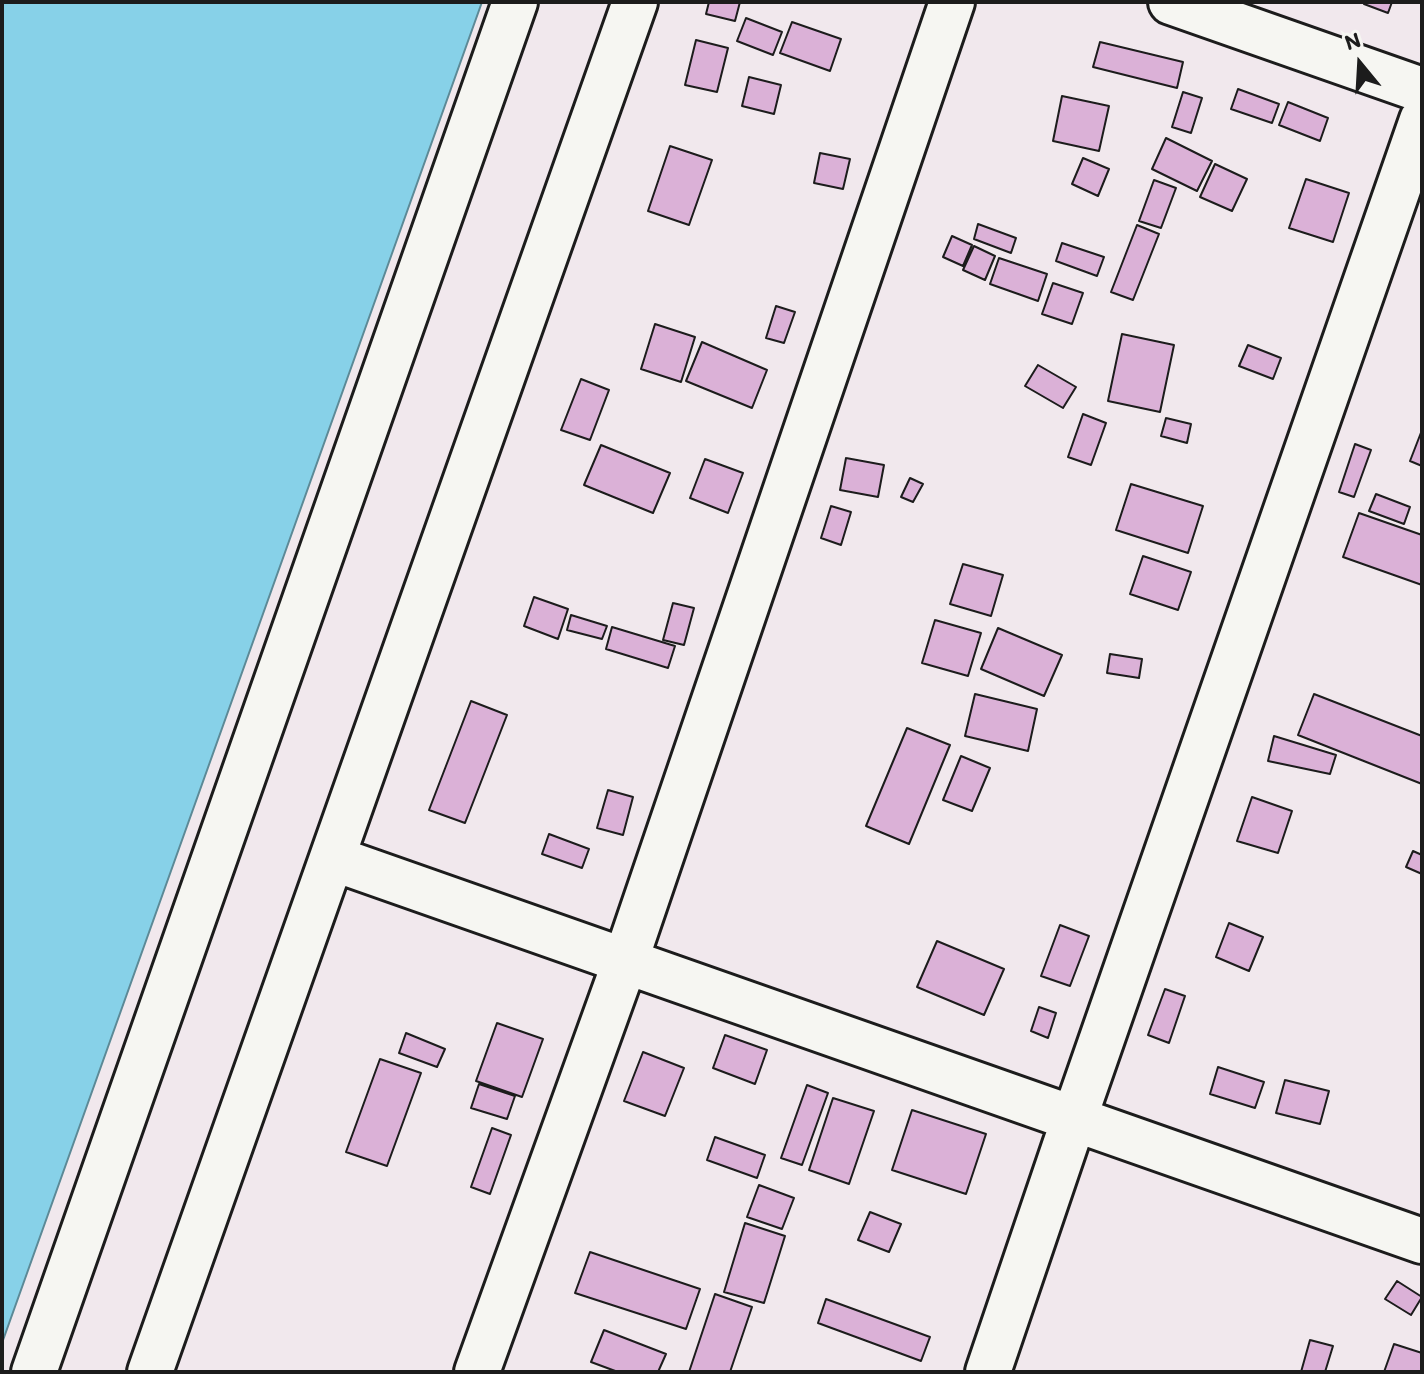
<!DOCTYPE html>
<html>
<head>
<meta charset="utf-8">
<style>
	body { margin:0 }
	#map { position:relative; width:1424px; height:1374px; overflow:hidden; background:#f1e8ed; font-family:Itim,sans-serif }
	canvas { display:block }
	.frame { position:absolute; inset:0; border:4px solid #1c1c1c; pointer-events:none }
	.north { position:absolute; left:1320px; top:24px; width:80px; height:80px; -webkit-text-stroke:6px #f6f6f2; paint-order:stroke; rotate:342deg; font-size:22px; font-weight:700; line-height:32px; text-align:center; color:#1c1c1c }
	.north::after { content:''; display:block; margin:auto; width:28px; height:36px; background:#1c1c1c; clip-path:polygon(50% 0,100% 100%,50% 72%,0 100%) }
</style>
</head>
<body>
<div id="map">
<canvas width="1424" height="1374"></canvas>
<div class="frame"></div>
<div class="north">N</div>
</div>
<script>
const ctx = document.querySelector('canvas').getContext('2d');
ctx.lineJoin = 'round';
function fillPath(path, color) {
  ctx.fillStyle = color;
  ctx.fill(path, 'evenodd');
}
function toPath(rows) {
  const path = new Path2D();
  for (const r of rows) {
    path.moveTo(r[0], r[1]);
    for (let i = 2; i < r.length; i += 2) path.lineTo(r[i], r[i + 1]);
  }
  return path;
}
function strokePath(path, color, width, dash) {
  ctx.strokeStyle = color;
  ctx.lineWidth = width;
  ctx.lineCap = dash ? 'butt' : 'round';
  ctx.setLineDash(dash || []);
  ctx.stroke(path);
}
const water = toPath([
	[2,2,482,2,2,1343,2,2]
]);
fillPath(water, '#87d1e8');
strokePath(water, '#5c8996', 2);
const building = toPath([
	[709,2,740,2,735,21,706,14,709,2],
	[1365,2,1392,2,1388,13,1364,4,1365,2],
	[746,18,782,32,773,55,737,41,746,18],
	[792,22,841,39,830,71,780,53,792,22],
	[696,40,728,48,717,92,685,85,696,40],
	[1100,42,1183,62,1177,88,1093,67,1100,42],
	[749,77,781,85,774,114,742,106,749,77],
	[1238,89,1279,104,1272,123,1231,109,1238,89],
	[1183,92,1202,98,1191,133,1172,127,1183,92],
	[1062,96,1109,106,1099,151,1053,141,1062,96],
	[1288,102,1328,118,1320,141,1279,125,1288,102],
	[1166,138,1212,161,1197,191,1152,169,1166,138],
	[670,146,712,160,689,225,648,211,670,146],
	[820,153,850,159,843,189,814,183,820,153],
	[1083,158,1109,169,1098,196,1072,184,1083,158],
	[1215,164,1247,179,1232,211,1200,197,1215,164],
	[1306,179,1349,193,1333,242,1289,228,1306,179],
	[1154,180,1176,188,1161,228,1139,221,1154,180],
	[978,224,1016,238,1011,253,974,239,978,224],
	[1137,225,1159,234,1133,300,1111,292,1137,225],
	[952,236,972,245,963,266,943,257,952,236],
	[1062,243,1104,257,1097,276,1056,261,1062,243],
	[974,246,995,256,985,280,963,270,974,246],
	[999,258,1047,274,1038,301,990,284,999,258],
	[1053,283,1083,293,1072,324,1042,314,1053,283],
	[776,306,795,312,784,343,766,338,776,306],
	[655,324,695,337,681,382,641,369,655,324],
	[1122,334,1174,345,1160,412,1108,401,1122,334],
	[702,342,767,370,752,408,686,381,702,342],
	[1248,345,1281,358,1273,379,1239,366,1248,345],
	[1038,365,1076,387,1063,408,1025,386,1038,365],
	[581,379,609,390,590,440,561,430,581,379],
	[1083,414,1106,423,1091,465,1068,457,1083,414],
	[1166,418,1191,424,1187,443,1161,436,1166,418],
	[1422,430,1422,466,1410,461,1422,430],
	[1355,444,1371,450,1354,497,1339,492,1355,444],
	[601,445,670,473,653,513,584,485,601,445],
	[846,458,884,465,878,497,840,490,846,458],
	[705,459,743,473,728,513,690,498,705,459],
	[910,478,923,484,913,502,901,497,910,478],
	[1131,484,1203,506,1188,553,1116,530,1131,484],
	[1376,494,1410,507,1404,524,1369,511,1376,494],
	[831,506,851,512,841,545,821,538,831,506],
	[1359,513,1422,535,1422,585,1343,557,1359,513],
	[1143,556,1191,572,1178,610,1130,594,1143,556],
	[963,564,1003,575,991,616,950,604,963,564],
	[534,597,568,609,558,639,524,626,534,597],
	[673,603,694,608,684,645,663,640,673,603],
	[571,615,607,626,602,639,567,630,571,615],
	[935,620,981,633,968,676,922,663,935,620],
	[612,627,675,646,668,668,606,649,612,627],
	[998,628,1062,655,1044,696,981,669,998,628],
	[1110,654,1142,659,1139,678,1107,673,1110,654],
	[975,694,1037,709,1028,751,965,736,975,694],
	[1314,694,1422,736,1422,784,1298,735,1314,694],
	[471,701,507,715,465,823,429,810,471,701],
	[907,728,950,745,909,844,866,826,907,728],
	[1274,736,1336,755,1330,774,1268,761,1274,736],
	[961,756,990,768,972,811,943,800,961,756],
	[608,790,633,797,623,835,597,828,608,790],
	[1252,797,1292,811,1278,853,1237,841,1252,797],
	[549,834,589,849,582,868,542,854,549,834],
	[1413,851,1422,855,1422,874,1406,867,1413,851],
	[1229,923,1263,937,1249,971,1216,957,1229,923],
	[1060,925,1089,936,1070,986,1041,976,1060,925],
	[937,941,1004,969,984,1015,917,987,937,941],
	[1165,989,1185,996,1169,1043,1148,1035,1165,989],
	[1039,1007,1056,1013,1048,1038,1031,1031,1039,1007],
	[497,1023,543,1039,522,1097,476,1081,497,1023],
	[406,1033,445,1049,437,1067,399,1053,406,1033],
	[725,1035,767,1050,755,1084,713,1068,725,1035],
	[643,1052,684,1068,665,1116,624,1101,643,1052],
	[380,1059,421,1073,387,1166,346,1152,380,1059],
	[1218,1067,1264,1082,1255,1108,1210,1094,1218,1067],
	[1285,1080,1329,1091,1320,1124,1276,1113,1285,1080],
	[479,1084,515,1096,507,1119,471,1108,479,1084],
	[807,1085,828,1093,802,1165,781,1158,807,1085],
	[833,1098,874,1111,849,1184,809,1170,833,1098],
	[912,1110,986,1134,966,1194,892,1170,912,1110],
	[492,1128,511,1135,490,1194,471,1187,492,1128],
	[715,1137,765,1155,757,1178,707,1160,715,1137],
	[759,1185,794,1198,782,1229,747,1217,759,1185],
	[870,1212,901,1224,889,1252,858,1240,870,1212],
	[745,1223,785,1236,764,1303,724,1292,745,1223],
	[590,1252,700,1289,686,1329,575,1293,590,1252],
	[1397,1281,1422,1297,1411,1315,1385,1299,1397,1281],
	[715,1294,752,1307,730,1372,689,1372,715,1294],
	[826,1299,930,1337,921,1361,818,1323,826,1299],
	[604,1330,666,1354,658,1372,618,1372,591,1362,604,1330],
	[1310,1340,1333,1346,1325,1372,1301,1372,1310,1340],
	[1394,1344,1422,1353,1422,1372,1384,1372,1394,1344]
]);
fillPath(building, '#dbb1d7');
strokePath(building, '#1c1c1c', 2);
const minor = toPath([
	[1171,2,1422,90],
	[332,858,1422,1241],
	[34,1372,515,2],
	[150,1372,635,2],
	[477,1372,625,962,952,2],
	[988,1372,1074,1119,1422,120]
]);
strokePath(minor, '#1c1c1c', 50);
strokePath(minor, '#f6f6f2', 44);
</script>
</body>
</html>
